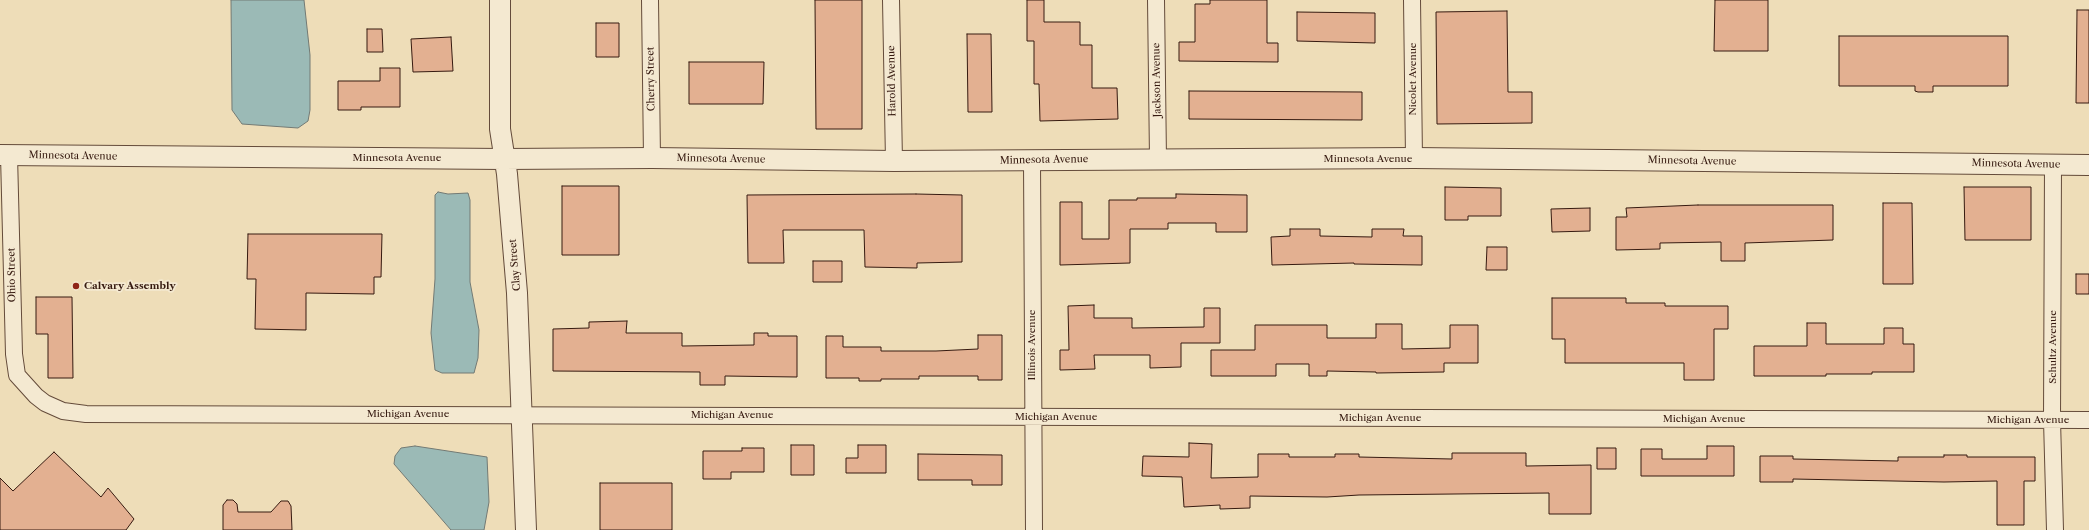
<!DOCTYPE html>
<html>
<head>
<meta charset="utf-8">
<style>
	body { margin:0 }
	canvas { display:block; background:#eeddb8 }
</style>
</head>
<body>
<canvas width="2089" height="530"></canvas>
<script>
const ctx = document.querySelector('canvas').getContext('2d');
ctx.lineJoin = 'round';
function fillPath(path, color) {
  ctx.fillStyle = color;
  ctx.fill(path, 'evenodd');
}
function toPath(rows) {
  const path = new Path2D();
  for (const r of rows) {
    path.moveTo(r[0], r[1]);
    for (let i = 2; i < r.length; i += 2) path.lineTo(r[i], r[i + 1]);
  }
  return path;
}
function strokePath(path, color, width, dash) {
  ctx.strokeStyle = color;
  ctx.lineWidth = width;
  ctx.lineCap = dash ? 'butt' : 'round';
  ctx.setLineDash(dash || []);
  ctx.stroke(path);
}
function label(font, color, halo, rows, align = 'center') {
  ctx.font = font + ' "Libre Caslon Text",serif';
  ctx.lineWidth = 3.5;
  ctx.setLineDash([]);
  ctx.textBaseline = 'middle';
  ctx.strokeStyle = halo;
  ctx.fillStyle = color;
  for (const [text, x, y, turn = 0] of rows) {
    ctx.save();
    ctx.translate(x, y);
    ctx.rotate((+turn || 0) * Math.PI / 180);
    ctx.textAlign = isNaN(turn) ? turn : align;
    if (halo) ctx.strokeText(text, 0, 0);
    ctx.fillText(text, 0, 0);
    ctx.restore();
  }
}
const water = toPath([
	[231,0,304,0,310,55,310,110,308,121,298,128,242,124,232,110,231,0],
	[438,192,448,194,468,193,470,200,470,282,479,330,478,358,474,373,442,373,435,370,431,333,435,279,435,195,438,192],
	[415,446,487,457,489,502,484,530,451,530,394,464,395,456,401,448,415,446]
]);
fillPath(water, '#9bbab6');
strokePath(water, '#737a74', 1);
const building = toPath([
	[815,0,862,0,862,129,816,129,815,0],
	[1027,0,1044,0,1044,22,1080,22,1080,45,1092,45,1092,88,1117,88,1118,119,1040,121,1039,84,1034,84,1034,41,1027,41,1027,0],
	[1210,0,1267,0,1267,43,1278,43,1278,62,1179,61,1179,42,1195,42,1195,4,1210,4,1210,0],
	[1715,0,1768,0,1768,51,1714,51,1715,0],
	[2077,10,2089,10,2089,103,2076,103,2077,10],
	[1507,11,1508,92,1532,92,1532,123,1437,124,1436,12,1507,11],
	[1297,12,1375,13,1375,43,1297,41,1297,12],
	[596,23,619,23,619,57,596,57,596,23],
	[367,29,382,29,383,52,367,52,367,29],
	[967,34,991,34,992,112,968,112,967,34],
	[1839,36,2008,36,2008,86,1933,86,1933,92,1918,92,1915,91,1915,86,1839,86,1839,36],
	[451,37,453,71,413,72,411,39,451,37],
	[689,62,764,62,763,104,689,104,689,62],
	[380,68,400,68,400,107,361,107,361,110,338,110,338,81,380,81,380,68],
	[1189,91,1362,92,1362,120,1189,119,1189,91],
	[562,186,619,186,619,255,562,255,562,186],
	[1445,187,1501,188,1501,216,1468,216,1468,220,1445,220,1445,187],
	[1964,187,2031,187,2031,240,1965,240,1964,187],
	[916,194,962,195,962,262,917,263,917,268,865,267,864,230,783,230,784,263,748,263,747,195,916,194],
	[1176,194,1247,195,1247,232,1216,232,1216,223,1168,223,1168,229,1130,229,1130,263,1060,265,1060,202,1082,202,1082,239,1109,239,1109,200,1137,200,1137,198,1176,198,1176,194],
	[1883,203,1912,203,1913,284,1883,284,1883,203],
	[1698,205,1833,205,1833,240,1745,243,1745,261,1721,261,1721,242,1660,243,1660,249,1616,250,1616,217,1627,217,1626,208,1698,205],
	[1590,208,1590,231,1552,232,1551,209,1590,208],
	[1290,229,1320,229,1320,236,1372,237,1372,229,1404,229,1403,236,1422,236,1422,265,1354,264,1354,263,1272,265,1271,237,1290,236,1290,229],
	[248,234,382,234,381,277,374,277,374,294,306,293,306,330,255,329,256,279,247,279,248,234],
	[1487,247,1507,247,1507,270,1486,270,1487,247],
	[813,261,842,261,842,282,813,282,813,261],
	[2076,274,2089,274,2089,294,2076,294,2076,274],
	[36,297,72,297,73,378,48,378,48,334,36,334,36,297],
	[1552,298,1626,298,1626,303,1665,303,1665,306,1728,306,1728,329,1714,329,1714,380,1684,380,1684,363,1565,363,1565,339,1552,339,1552,298],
	[1094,305,1094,318,1132,318,1132,328,1204,327,1204,308,1220,308,1220,343,1181,343,1181,367,1150,368,1150,355,1094,355,1095,369,1060,370,1060,350,1069,350,1068,306,1094,305],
	[627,321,626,333,682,333,682,346,754,345,754,333,768,333,768,336,797,336,797,377,725,376,725,385,700,385,700,372,553,371,553,329,589,328,589,322,627,321],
	[1807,323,1826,323,1826,344,1884,344,1884,328,1903,328,1903,344,1914,344,1914,372,1872,372,1872,374,1826,374,1826,376,1754,376,1754,346,1807,346,1807,323],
	[1376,324,1402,324,1402,349,1450,348,1450,325,1478,325,1478,363,1444,363,1444,372,1376,373,1376,372,1327,371,1327,376,1309,376,1309,364,1276,364,1276,376,1211,376,1211,350,1255,350,1255,325,1327,325,1327,338,1376,338,1376,324],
	[978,335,1002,335,1002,380,978,380,978,376,919,376,919,379,881,379,881,381,859,381,859,378,826,378,826,336,843,336,843,347,881,347,881,351,936,351,978,349,978,335],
	[1189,443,1212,444,1211,478,1258,477,1258,454,1289,454,1289,457,1335,457,1335,454,1359,454,1359,457,1452,459,1452,453,1526,453,1526,466,1591,465,1591,514,1549,514,1549,493,1359,495,1327,497,1250,496,1250,508,1220,509,1220,505,1184,507,1182,477,1142,476,1143,456,1189,457,1189,443],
	[791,445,814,445,814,475,791,475,791,445],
	[858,445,886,445,886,473,846,473,846,458,858,458,858,445],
	[1707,446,1734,446,1734,476,1641,476,1641,449,1662,449,1662,459,1707,459,1707,446],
	[742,448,764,448,764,472,731,472,731,479,703,479,703,451,742,451,742,448],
	[1597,448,1616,448,1616,469,1597,469,1597,448],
	[54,452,101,497,108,488,134,519,126,530,0,530,0,478,13,491,54,452],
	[918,454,1002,455,1002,485,972,485,972,480,918,480,918,454],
	[1944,455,1967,455,1967,457,2035,457,2035,481,2024,481,2024,525,1997,525,1997,481,1944,482,1793,479,1793,482,1760,482,1760,456,1793,456,1793,459,1898,461,1898,457,1944,457,1944,455],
	[600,483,672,483,672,530,600,530,600,483],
	[227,500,233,500,237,504,238,512,271,512,281,501,288,501,291,506,292,530,223,530,223,505,227,500]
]);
fillPath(building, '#e3b091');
strokePath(building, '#361a10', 1);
const minor = toPath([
	[650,0,652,158],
	[891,0,894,161],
	[1156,0,1158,159],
	[1412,0,1414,158],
	[9,155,14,354,17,375,36,396,45,403,63,411,86,414,2089,420],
	[1032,161,1034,530],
	[2053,164,2052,420,2055,530]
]);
const tertiary = toPath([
	[500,0,500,129,507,174,517,293,526,530],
	[0,155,504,159,652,158,894,161,1414,158,2089,165]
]);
strokePath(minor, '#644b3a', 18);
strokePath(tertiary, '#644b3a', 22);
strokePath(minor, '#f4e9d1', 16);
strokePath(tertiary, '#f4e9d1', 20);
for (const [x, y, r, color] of [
	[76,286,4,"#8f2418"]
]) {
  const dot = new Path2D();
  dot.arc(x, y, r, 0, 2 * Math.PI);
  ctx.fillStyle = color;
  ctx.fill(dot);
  strokePath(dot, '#f4e9d1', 1.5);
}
label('10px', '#361a10', '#f4e9d1', [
	["Cherry Street",651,79,-91],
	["Nicolet Avenue",1413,79,-90],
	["Jackson Avenue",1157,80,-91],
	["Harold Avenue",892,81,-91],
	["Minnesota Avenue",73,156,1],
	["Minnesota Avenue",397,158],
	["Minnesota Avenue",721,159,1],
	["Minnesota Avenue",1368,159],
	["Minnesota Avenue",1044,160,-1],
	["Minnesota Avenue",1692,161,1],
	["Minnesota Avenue",2016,164,1],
	["Clay Street",515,265,-95],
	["Ohio Street",12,275,-91],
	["Illinois Avenue",1032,345,-90],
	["Schultz Avenue",2053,347,-90],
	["Michigan Avenue",408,414],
	["Michigan Avenue",732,415],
	["Michigan Avenue",1056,417],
	["Michigan Avenue",1380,418],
	["Michigan Avenue",1704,419],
	["Michigan Avenue",2028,420]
]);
label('bold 10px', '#361a10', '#f4e9d1', [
	["Calvary Assembly",84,286]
], 'left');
</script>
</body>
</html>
